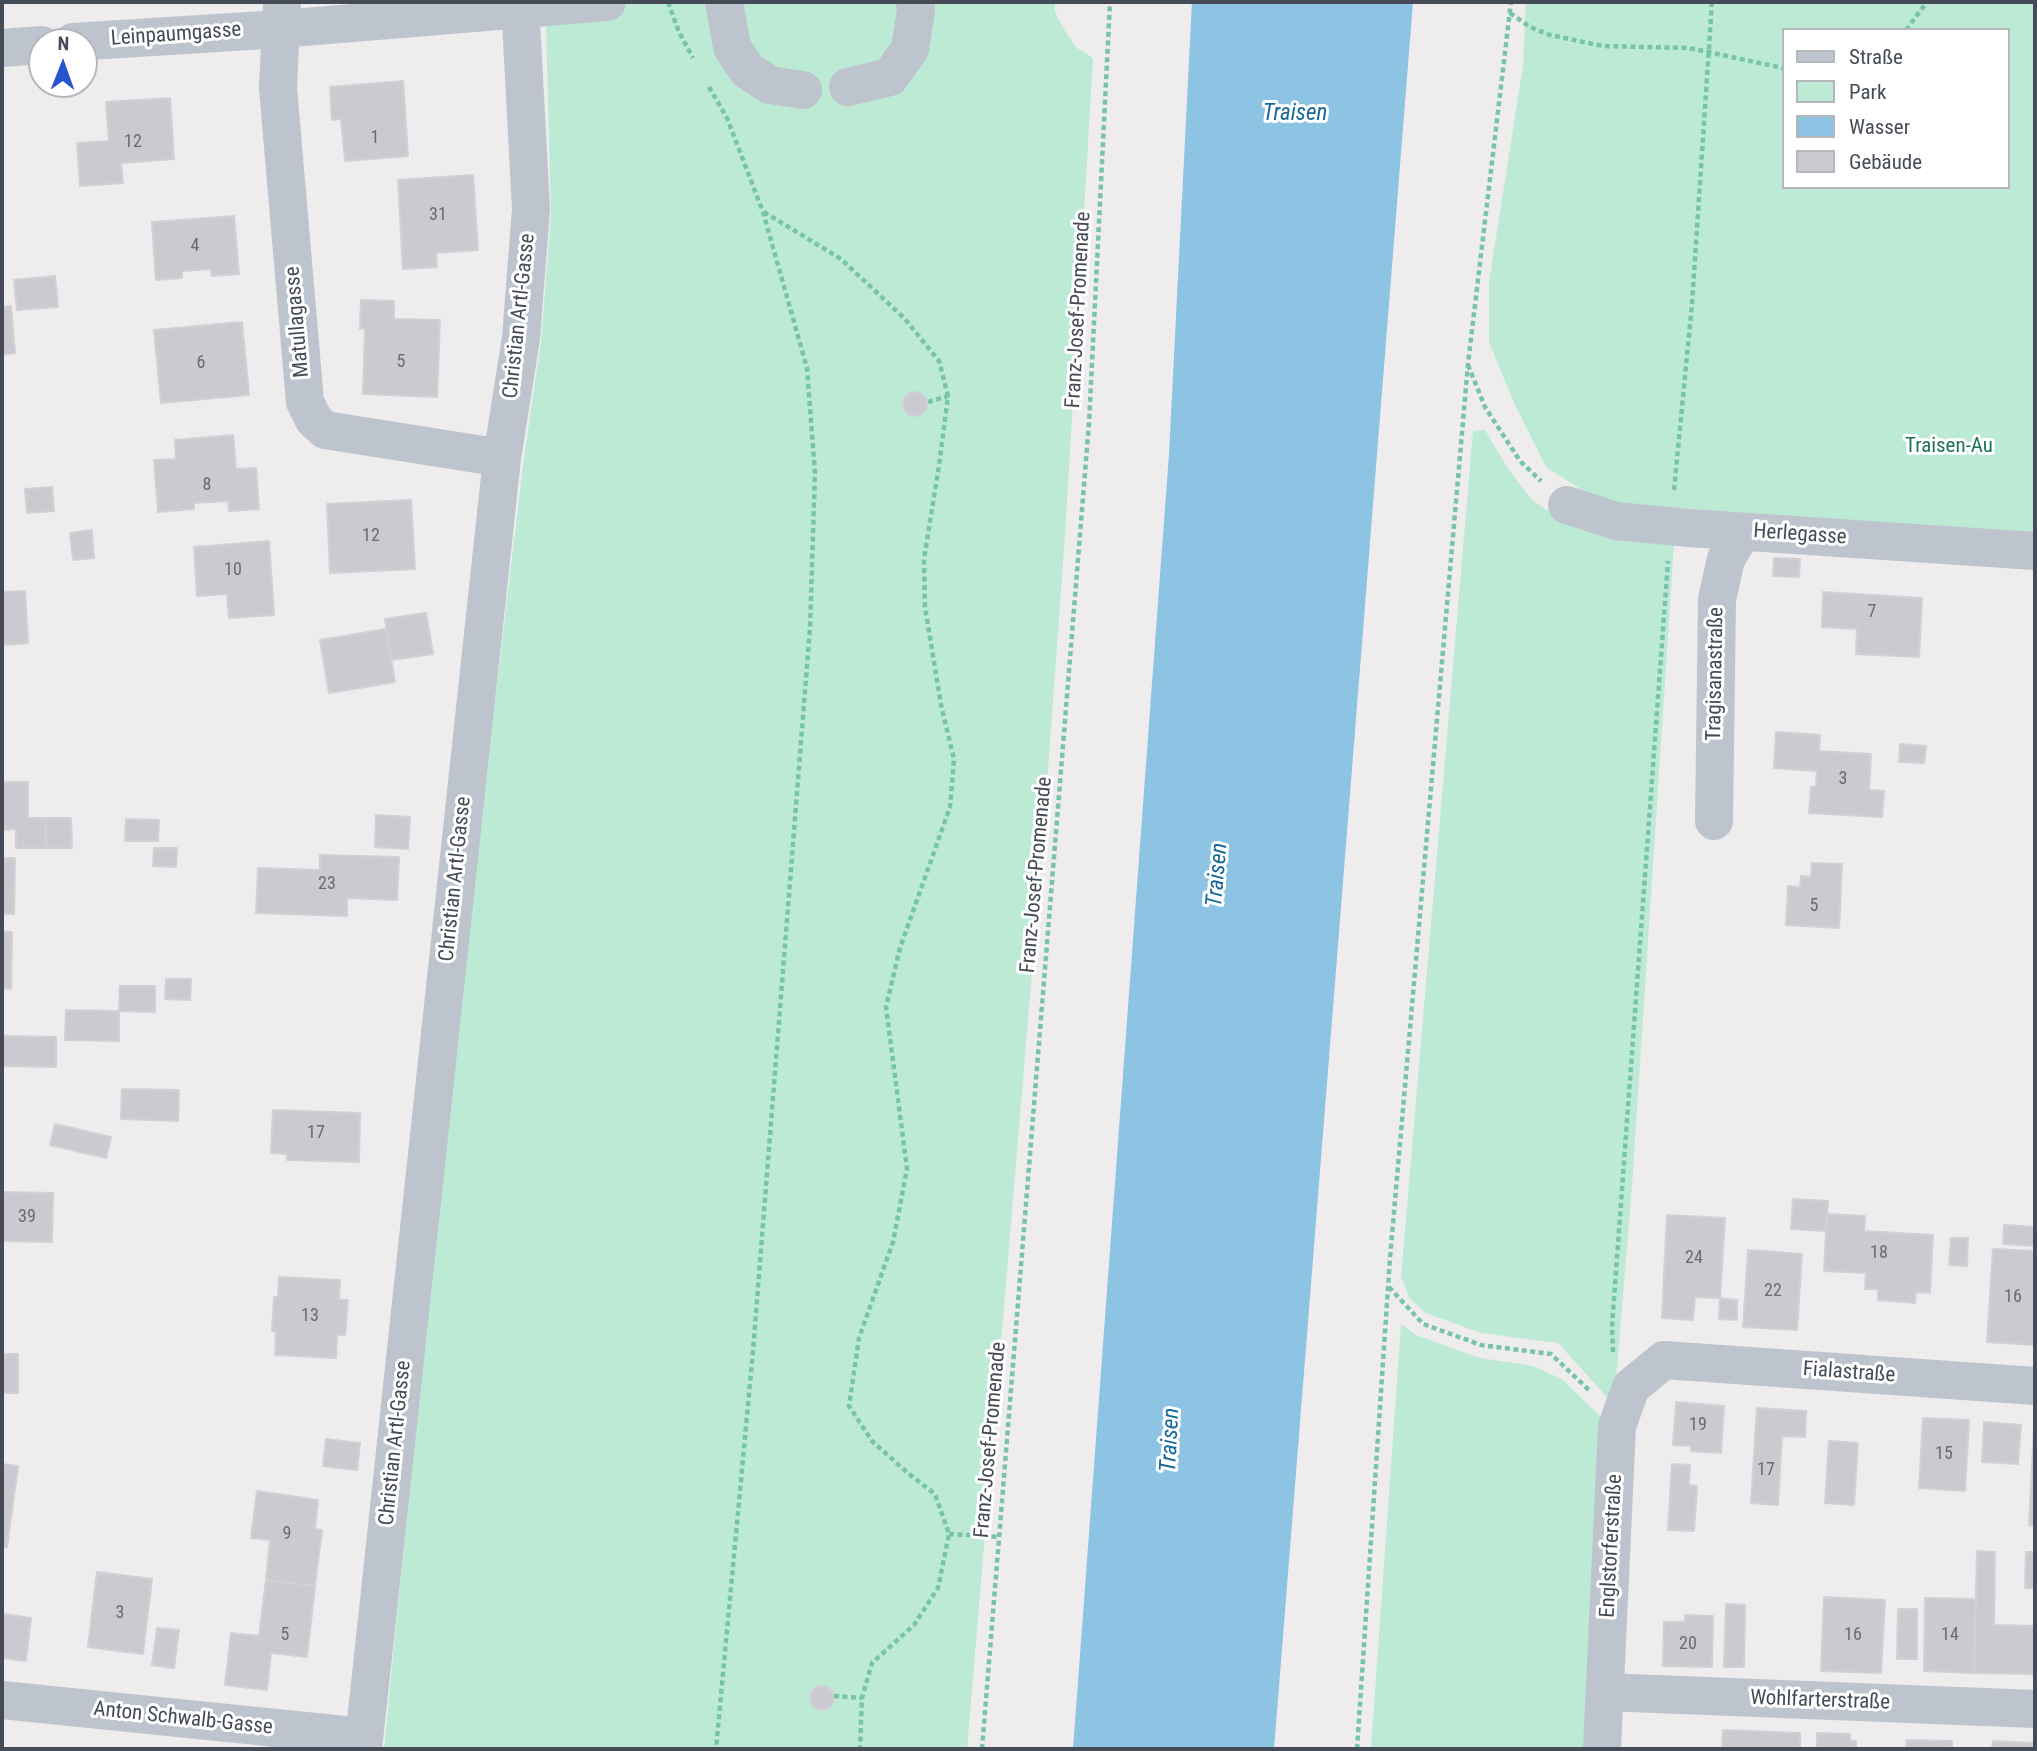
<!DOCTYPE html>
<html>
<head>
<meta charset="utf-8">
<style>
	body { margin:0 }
	#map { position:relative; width:2037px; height:1751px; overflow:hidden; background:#eeecec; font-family:"Roboto Condensed",sans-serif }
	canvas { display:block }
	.frame { position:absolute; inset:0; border:4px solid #464c57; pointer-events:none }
	.legend { position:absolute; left:1782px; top:28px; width:228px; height:161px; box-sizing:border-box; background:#fff; border:2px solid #b5b7bc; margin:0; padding:9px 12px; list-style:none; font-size:21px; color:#464c57 }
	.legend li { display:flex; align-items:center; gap:14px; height:35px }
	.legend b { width:35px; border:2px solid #b5b7bc }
	.north { position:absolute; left:28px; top:28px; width:70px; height:70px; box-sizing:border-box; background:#fff; border:2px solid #b5b7bc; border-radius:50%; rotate:1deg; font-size:19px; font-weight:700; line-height:28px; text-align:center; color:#464c57 }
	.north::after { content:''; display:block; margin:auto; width:24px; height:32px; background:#2855cd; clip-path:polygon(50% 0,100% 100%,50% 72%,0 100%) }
</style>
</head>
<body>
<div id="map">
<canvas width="2037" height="1751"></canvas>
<div class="frame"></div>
<ul class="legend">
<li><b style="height:9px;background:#bec4cd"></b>Straße</li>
<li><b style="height:19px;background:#bdead5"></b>Park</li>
<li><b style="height:19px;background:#8dc3e3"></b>Wasser</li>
<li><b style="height:19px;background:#cacad0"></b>Gebäude</li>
</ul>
<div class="north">N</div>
</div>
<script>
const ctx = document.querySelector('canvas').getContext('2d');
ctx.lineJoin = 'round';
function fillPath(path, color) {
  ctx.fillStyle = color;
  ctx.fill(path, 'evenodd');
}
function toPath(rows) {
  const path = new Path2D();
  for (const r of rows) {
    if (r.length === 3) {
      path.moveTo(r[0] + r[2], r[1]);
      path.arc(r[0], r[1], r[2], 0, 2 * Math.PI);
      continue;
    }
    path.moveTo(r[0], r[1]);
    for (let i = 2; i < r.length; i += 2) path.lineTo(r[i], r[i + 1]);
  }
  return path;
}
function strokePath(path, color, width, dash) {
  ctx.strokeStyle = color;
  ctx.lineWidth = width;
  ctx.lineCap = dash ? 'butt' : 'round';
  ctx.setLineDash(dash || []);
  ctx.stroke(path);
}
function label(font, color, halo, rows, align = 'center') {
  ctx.font = font + ' "Roboto Condensed",sans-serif';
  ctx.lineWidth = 6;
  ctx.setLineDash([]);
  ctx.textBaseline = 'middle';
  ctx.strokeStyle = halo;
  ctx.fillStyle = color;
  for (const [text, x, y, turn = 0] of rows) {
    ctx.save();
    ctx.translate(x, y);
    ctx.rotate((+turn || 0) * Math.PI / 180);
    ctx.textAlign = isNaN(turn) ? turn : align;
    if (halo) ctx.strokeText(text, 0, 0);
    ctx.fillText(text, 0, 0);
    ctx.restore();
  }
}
fillPath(toPath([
	[563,2,1055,2,1055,12,1065,31,1077,48,1093,58,1065,536,1041,864,967,1749,384,1749,428,1299,471,904,523,465,541,341,551,215,546,22],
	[1526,2,2035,2,2035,536,1675,518,1596,499,1546,467,1514,403,1489,342,1489,282,1523,66],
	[1783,30,2007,30,2007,187,1783,187],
	[1485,430,1509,470,1531,499,1564,522,1674,543,1632,1186,1614,1405,1558,1343,1481,1333,1426,1313,1410,1299,1401,1277,1473,431],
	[1401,1324,1416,1335,1480,1358,1534,1366,1563,1380,1612,1428,1586,1749,1371,1749]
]), '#bdead5');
fillPath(toPath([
	[1192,2,1413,2,1274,1749,1073,1749,1169,454]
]), '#8dc3e3');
const building = toPath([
	[403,81,408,156,345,161,341,119,332,120,330,87,403,81],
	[170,98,174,159,121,163,123,183,80,186,77,143,109,141,106,102,170,98],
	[473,175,478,250,436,253,437,267,403,269,398,180,473,175],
	[234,216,239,274,212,276,211,269,182,271,182,278,156,280,152,222,234,216],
	[55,276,58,307,17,310,14,280,55,276],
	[361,300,394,301,394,319,440,320,437,397,363,394,365,329,360,329,361,300],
	[11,306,15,353,2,355,2,307,11,306],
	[242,322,249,395,161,403,154,330,242,322],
	[915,404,12],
	[233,435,236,469,256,468,259,509,229,511,228,501,194,503,194,509,158,512,154,460,176,459,175,440,233,435],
	[52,487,54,511,27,513,25,489,52,487],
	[411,500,415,569,330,573,327,504,411,500],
	[92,530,94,558,73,560,70,533,92,530],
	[269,541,274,615,229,618,227,594,197,596,194,547,269,541],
	[1774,558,1800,559,1799,577,1773,576,1774,558],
	[25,591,28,643,2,645,2,592,25,591],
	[1823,592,1922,598,1919,657,1856,654,1857,629,1822,627,1823,592],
	[426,613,433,654,391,660,385,619,426,613],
	[386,629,395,682,329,693,320,640,386,629],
	[1776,732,1820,735,1819,751,1871,754,1869,790,1884,791,1882,817,1809,813,1811,787,1816,787,1817,771,1774,768,1776,732],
	[1900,744,1926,746,1924,763,1899,762,1900,744],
	[2,782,28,782,28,818,46,818,46,848,16,848,16,829,2,830,2,782],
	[376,815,410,817,408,849,375,847,376,815],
	[46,818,71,818,72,848,46,848,46,818],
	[126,819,159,820,158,841,125,841,126,819],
	[154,848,177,848,176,867,153,866,154,848],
	[320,855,399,857,397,900,347,898,347,916,256,913,258,868,320,870,320,855],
	[2,858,15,858,14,914,2,914,2,858],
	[1812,863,1842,864,1839,928,1786,925,1788,886,1800,887,1801,876,1811,877,1812,863],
	[2,932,12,932,11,989,2,988,2,932],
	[166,979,191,979,190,1000,165,999,166,979],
	[120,986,155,986,155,1012,119,1011,120,986],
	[66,1010,119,1011,119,1041,65,1040,66,1010],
	[2,1036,56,1037,56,1067,2,1066,2,1036],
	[122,1089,179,1090,178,1121,121,1119,122,1089],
	[273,1110,360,1113,359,1162,287,1160,287,1154,271,1153,273,1110],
	[55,1124,111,1137,106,1158,50,1145,55,1124],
	[2,1192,53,1193,52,1242,2,1241,2,1192],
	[1793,1199,1828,1201,1826,1231,1791,1229,1793,1199],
	[1827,1214,1865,1216,1864,1231,1933,1235,1930,1293,1916,1292,1915,1303,1878,1300,1878,1289,1865,1289,1866,1273,1824,1271,1827,1214],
	[1667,1215,1725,1218,1720,1298,1695,1297,1693,1320,1662,1318,1667,1215],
	[2004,1225,2035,1227,2035,1246,2003,1244,2004,1225],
	[1951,1238,1968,1238,1967,1266,1949,1265,1951,1238],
	[1993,1249,2035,1251,2035,1345,1987,1342,1993,1249],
	[1748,1250,1802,1254,1797,1330,1743,1327,1748,1250],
	[279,1277,340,1280,339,1300,348,1300,345,1335,337,1335,336,1358,275,1355,276,1331,272,1331,274,1297,278,1297,279,1277],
	[1720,1298,1737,1300,1737,1320,1719,1319,1720,1298],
	[2,1354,18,1354,18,1393,2,1393,2,1354],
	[1676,1402,1724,1406,1721,1453,1691,1451,1691,1446,1673,1445,1676,1402],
	[1757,1408,1806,1411,1805,1437,1782,1436,1778,1505,1751,1503,1757,1408],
	[1923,1418,1969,1420,1965,1491,1919,1488,1923,1418],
	[1984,1422,2021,1425,2018,1464,1982,1462,1984,1422],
	[2034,1427,2035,1427,2035,1526,2029,1525,2034,1427],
	[326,1439,360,1443,357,1470,323,1466,326,1439],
	[1829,1441,1858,1443,1854,1505,1825,1503,1829,1441],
	[2,1464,18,1466,7,1547,2,1546,2,1464],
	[1672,1464,1690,1465,1689,1485,1697,1486,1694,1531,1668,1530,1672,1464],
	[257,1491,318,1500,315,1529,322,1530,315,1586,266,1580,270,1540,251,1538,257,1491],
	[1977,1551,1995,1552,1994,1625,2035,1626,2035,1674,1974,1673,1977,1551],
	[2026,1552,2035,1552,2035,1588,2025,1588,2026,1552],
	[97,1572,152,1579,143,1654,88,1647,97,1572],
	[266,1580,315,1586,307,1657,271,1653,267,1690,225,1685,231,1633,259,1636,266,1580],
	[1824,1597,1885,1600,1881,1673,1821,1671,1824,1597],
	[1925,1598,1976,1599,1974,1673,1924,1671,1925,1598],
	[1726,1604,1745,1605,1744,1667,1724,1667,1726,1604],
	[1898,1609,1917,1609,1917,1659,1897,1659,1898,1609],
	[3,1614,31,1618,26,1661,2,1658,3,1614],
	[1685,1615,1713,1616,1712,1667,1663,1666,1664,1622,1685,1622,1685,1615],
	[157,1628,179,1630,174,1668,152,1665,157,1628],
	[822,1698,12],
	[1723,1730,1800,1733,1800,1749,1722,1749,1723,1730],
	[1817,1733,1850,1734,1850,1741,1856,1741,1856,1749,1817,1749,1817,1733],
	[1907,1740,1952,1741,1952,1749,1906,1749,1907,1740],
	[1993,1741,2035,1743,2035,1749,1992,1749,1993,1741]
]);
fillPath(building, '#cacad0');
strokePath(building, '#d0d1d7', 2);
strokePath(toPath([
	[668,2,679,32,693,58],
	[1510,13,1530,27,1550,35,1603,46,1689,48,1783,68],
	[1906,30,1927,2],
	[709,87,727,118,763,212,807,368,815,473,810,628,753,1351,716,1749],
	[764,212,841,259,905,319,939,361,948,396,939,466,924,559,925,607,941,705,954,759,950,807,900,948,886,1007,907,1169,893,1242,859,1338,849,1406,872,1441,909,1474,935,1494,949,1534,938,1588,914,1625,872,1663,862,1698,860,1749],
	[1468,365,1485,407,1520,461,1541,481],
	[928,402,948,396],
	[1674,490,1692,304,1712,2],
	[1389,1287,1423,1324,1481,1345,1551,1354,1590,1391],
	[1613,1352,1612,1326,1668,561],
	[949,1534,999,1537],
	[834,1696,862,1698],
	[982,1749,1089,423,1110,2],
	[1357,1749,1390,1258,1468,364,1511,2]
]), '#78c4ab', 4.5, [5, 3.5]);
strokePath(toPath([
	[282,2,278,88,305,402,314,420,325,430,502,458],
	[724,2,732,47,747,70,770,85,803,90],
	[73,42,280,29,607,2],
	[2,48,42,45],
	[848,87,890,77,910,49,916,10,915,2],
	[1567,505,1616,521,1689,528,2035,551],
	[1714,821,1717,599,1726,559,1742,532],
	[1605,1692,2035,1709],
	[2,1700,364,1737],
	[363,1749,502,458,521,338,531,209,520,2],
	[1602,1749,1617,1426,1631,1387,1664,1360,2035,1386]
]), '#bec4cd', 38);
label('18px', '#676c75', null, [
	["1",375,138],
	["12",133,142],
	["31",438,215],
	["4",195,246],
	["5",401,362],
	["6",201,363],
	["8",207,485],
	["12",371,536],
	["10",233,570],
	["7",1872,612],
	["3",1843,779],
	["23",327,884],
	["5",1814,906],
	["17",316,1133],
	["39",27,1217],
	["18",1879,1253],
	["24",1694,1258],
	["22",1773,1291],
	["16",2013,1297],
	["13",310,1316],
	["19",1698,1425],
	["15",1944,1454],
	["17",1766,1470],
	["9",287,1534],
	["3",120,1613],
	["5",285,1635],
	["16",1853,1635],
	["14",1950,1635],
	["20",1688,1644]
]);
label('21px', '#464c57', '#fff', [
	["Leinpaumgasse",176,35,-4],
	["Franz-Josef-Promenade",1079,310,-87],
	["Christian Artl-Gasse",520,316,-84],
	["Matullagasse",298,322,-95],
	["Herlegasse",1800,535,4],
	["Tragisanastraße",1716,674,-89],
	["Franz-Josef-Promenade",1037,875,-85],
	["Christian Artl-Gasse",456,879,-84],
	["Fialastraße",1849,1373,4],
	["Franz-Josef-Promenade",991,1440,-85],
	["Christian Artl-Gasse",396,1443,-84],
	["Englstorferstraße",1612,1546,-87],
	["Wohlfarterstraße",1820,1701,2],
	["Anton Schwalb-Gasse",183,1719,6]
]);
label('21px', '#1e7255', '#fff', [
	["Traisen-Au",1949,447]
]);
label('italic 23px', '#186999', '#fff', [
	["Traisen",1295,114],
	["Traisen",1218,875,-85],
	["Traisen",1171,1440,-87]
]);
</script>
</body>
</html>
